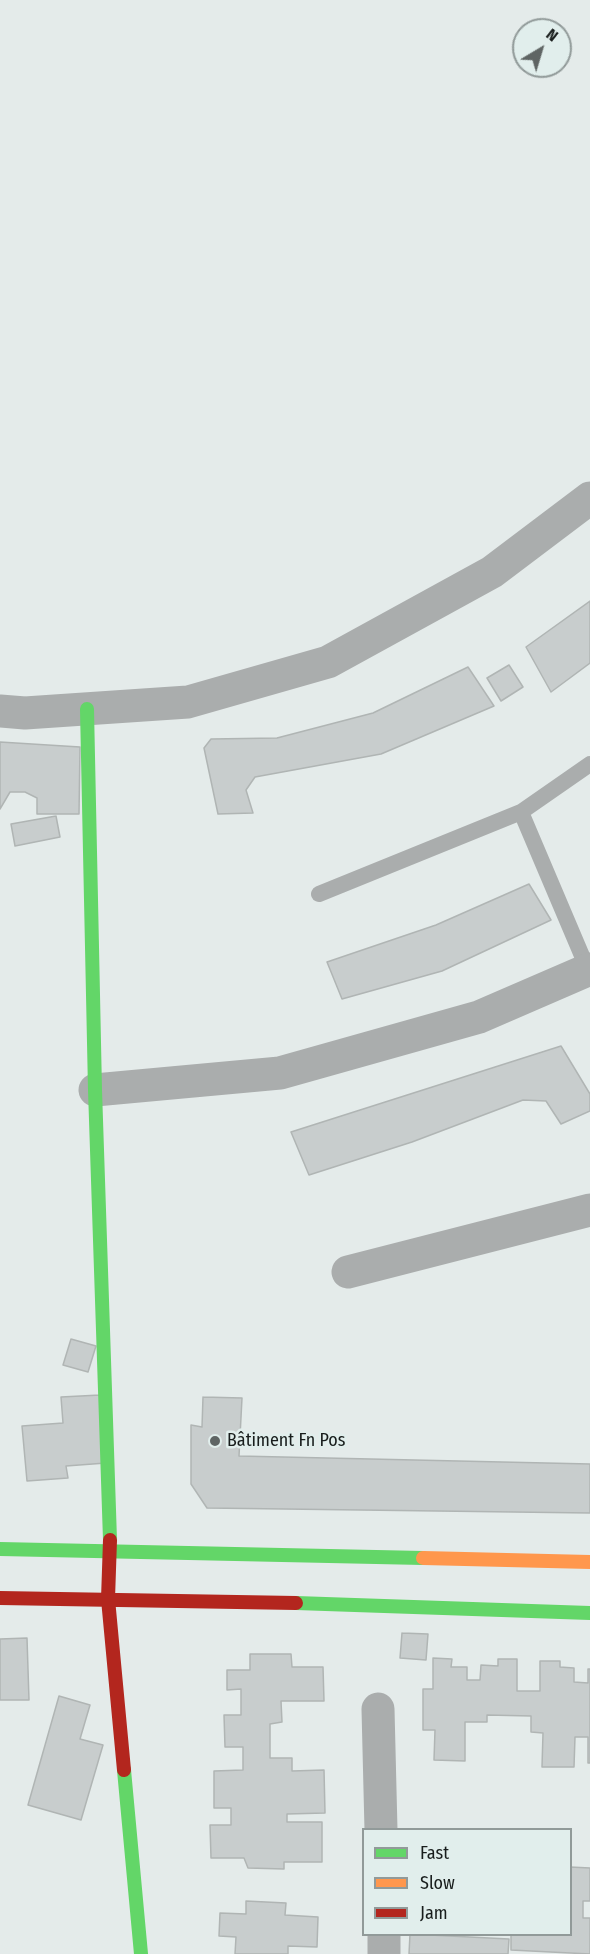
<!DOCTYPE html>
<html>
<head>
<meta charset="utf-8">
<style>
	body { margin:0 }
	#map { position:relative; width:590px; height:1954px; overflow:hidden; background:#e4ebea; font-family:"Fira Sans Condensed",sans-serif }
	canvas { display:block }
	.legend { position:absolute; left:362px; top:1828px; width:210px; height:108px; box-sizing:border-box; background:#e1eeec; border:2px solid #919a99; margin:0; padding:8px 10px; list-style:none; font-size:18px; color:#181d1c }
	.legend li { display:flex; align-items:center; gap:12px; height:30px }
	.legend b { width:30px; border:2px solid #919a99 }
	.north { position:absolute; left:512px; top:18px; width:60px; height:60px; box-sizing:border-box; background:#e1eeec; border:2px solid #919a99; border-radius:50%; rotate:38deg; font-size:16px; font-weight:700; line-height:24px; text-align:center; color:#181d1c }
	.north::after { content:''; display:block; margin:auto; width:21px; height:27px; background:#5f6564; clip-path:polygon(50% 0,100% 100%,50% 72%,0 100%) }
</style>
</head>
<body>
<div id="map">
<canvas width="590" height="1954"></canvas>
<ul class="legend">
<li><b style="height:8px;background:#63d668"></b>Fast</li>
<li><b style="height:8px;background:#ff974d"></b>Slow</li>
<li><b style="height:8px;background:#b3261e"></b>Jam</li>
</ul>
<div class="north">N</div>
</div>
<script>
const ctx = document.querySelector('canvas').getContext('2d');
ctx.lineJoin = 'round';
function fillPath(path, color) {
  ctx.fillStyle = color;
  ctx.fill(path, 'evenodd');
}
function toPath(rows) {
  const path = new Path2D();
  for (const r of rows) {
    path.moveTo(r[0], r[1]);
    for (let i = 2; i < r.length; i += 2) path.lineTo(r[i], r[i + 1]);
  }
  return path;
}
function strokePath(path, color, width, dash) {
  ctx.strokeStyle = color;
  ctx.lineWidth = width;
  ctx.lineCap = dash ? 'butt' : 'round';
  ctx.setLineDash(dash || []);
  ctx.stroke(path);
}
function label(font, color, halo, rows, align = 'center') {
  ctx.font = font + ' "Fira Sans Condensed",sans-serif';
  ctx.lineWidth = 5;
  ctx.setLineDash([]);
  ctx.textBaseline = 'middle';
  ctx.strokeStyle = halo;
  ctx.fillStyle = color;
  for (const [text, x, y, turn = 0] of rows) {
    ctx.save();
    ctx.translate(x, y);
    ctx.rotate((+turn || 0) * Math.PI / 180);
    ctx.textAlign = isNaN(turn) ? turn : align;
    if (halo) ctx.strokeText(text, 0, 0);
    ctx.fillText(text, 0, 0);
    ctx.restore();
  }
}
const building = toPath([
	[590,601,590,663,551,692,526,647,590,601],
	[509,665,523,687,501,701,487,678,509,665],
	[468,667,494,706,381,754,255,777,246,790,253,813,218,814,204,748,211,739,277,738,373,713,468,667],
	[0,742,80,747,79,814,37,814,37,798,25,792,10,792,0,809,0,742],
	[56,816,60,837,15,846,11,824,56,816],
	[529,884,551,920,442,971,342,999,327,962,436,925,529,884],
	[561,1046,590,1094,590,1111,561,1124,546,1101,523,1100,412,1142,309,1175,291,1132,561,1046],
	[71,1339,96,1346,88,1372,63,1365,71,1339],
	[100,1395,106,1463,66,1466,68,1478,27,1481,22,1426,63,1423,61,1397,100,1395],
	[203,1397,242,1398,239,1456,590,1464,590,1513,207,1508,191,1484,191,1425,202,1427,203,1397],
	[402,1633,428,1634,426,1660,400,1658,402,1633],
	[27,1638,29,1700,0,1700,0,1639,27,1638],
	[250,1654,291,1654,292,1667,323,1667,324,1701,281,1701,282,1722,270,1724,270,1758,292,1758,292,1771,324,1770,325,1813,287,1814,287,1822,322,1822,322,1862,284,1862,284,1869,248,1868,244,1858,211,1858,210,1825,231,1825,231,1808,214,1808,214,1771,243,1770,243,1747,225,1747,224,1715,241,1715,241,1689,227,1690,227,1670,250,1670,250,1654],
	[433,1658,452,1659,451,1667,467,1667,467,1680,480,1680,481,1665,498,1666,498,1659,517,1659,517,1691,540,1691,540,1661,560,1661,560,1667,574,1668,574,1682,588,1683,588,1669,590,1669,590,1763,588,1763,588,1737,575,1737,574,1767,542,1767,543,1733,531,1732,531,1716,487,1715,487,1722,465,1722,465,1761,434,1760,435,1730,423,1730,423,1689,433,1689,433,1658],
	[59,1696,90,1705,80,1739,103,1745,81,1820,28,1805,59,1696],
	[570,1867,590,1868,590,1901,583,1901,583,1918,590,1918,590,1954,511,1950,511,1934,570,1934,570,1867],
	[246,1901,286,1903,285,1915,318,1917,317,1947,288,1946,288,1954,235,1954,236,1937,219,1936,220,1913,246,1914,246,1901],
	[410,1934,509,1939,508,1954,409,1954,410,1934]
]);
fillPath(building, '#c8cdcd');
strokePath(building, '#b0b5b4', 1.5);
strokePath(toPath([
	[521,812,588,970],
	[319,894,521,812,590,764]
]), '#aaadad', 16);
strokePath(toPath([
	[0,711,25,713,188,702,328,662,492,572,590,498],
	[95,1090,280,1073,479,1017,590,969],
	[348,1272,590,1210],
	[378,1709,381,1830],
	[384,1934,384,1954]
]), '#aaadad', 33);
strokePath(toPath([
	[87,709,95,1090,110,1540],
	[0,1549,423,1558],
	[296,1603,590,1613],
	[124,1770,141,1954]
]), '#63d668', 14);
strokePath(toPath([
	[423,1558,590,1562]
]), '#ff974d', 14);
strokePath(toPath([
	[110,1540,108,1599,124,1770],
	[0,1598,296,1603]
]), '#b3261e', 14);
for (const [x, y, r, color] of [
	[215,1441,6,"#5f6564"]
]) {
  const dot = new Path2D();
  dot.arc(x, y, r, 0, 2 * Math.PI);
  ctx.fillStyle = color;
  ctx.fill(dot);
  strokePath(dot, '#e1eeec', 2);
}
label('18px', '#181d1c', '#e1eeec', [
	["Bâtiment Fn Pos",227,1441]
], 'left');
</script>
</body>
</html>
